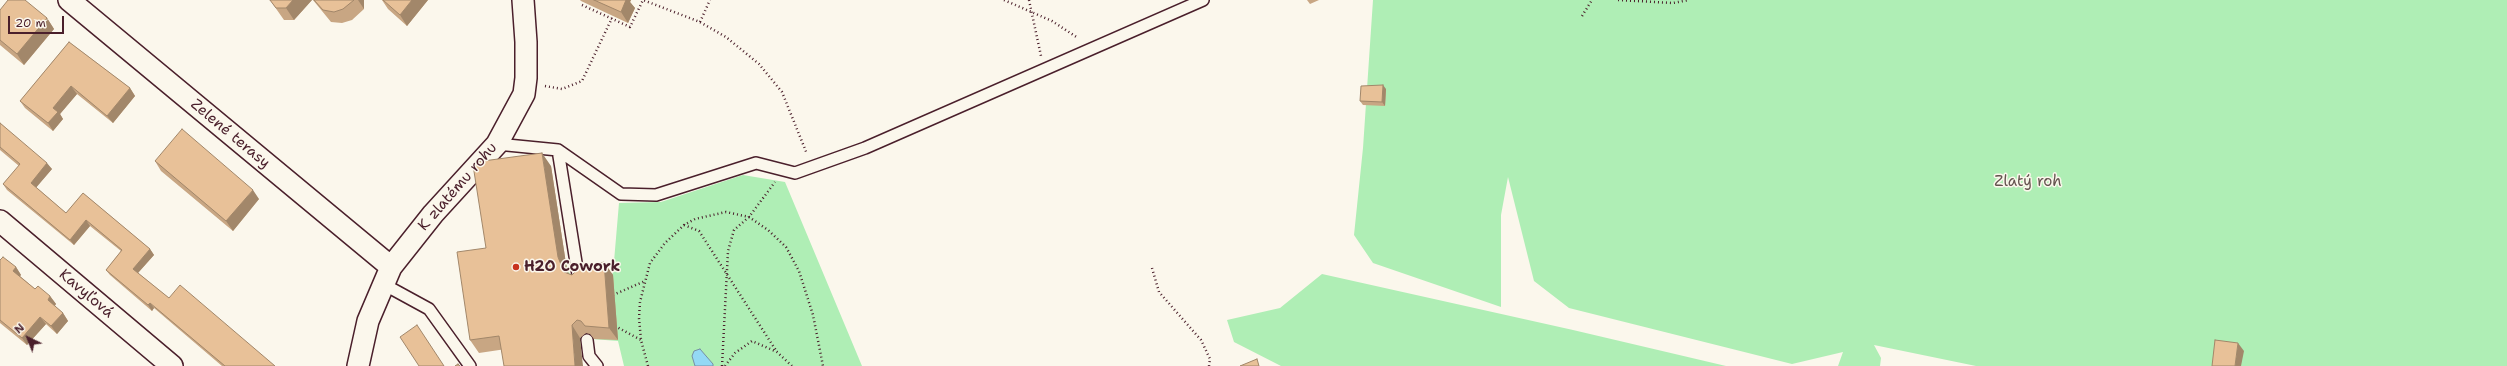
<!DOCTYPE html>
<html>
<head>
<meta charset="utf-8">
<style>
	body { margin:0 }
	#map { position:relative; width:2507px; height:366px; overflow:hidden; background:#fbf7ec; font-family:"Shantell Sans",sans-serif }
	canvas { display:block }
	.north { position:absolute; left:8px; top:318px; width:40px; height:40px; -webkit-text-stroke:3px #fbf7ec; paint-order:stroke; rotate:317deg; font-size:11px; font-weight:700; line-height:16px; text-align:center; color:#4a1f2b }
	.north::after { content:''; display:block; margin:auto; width:14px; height:18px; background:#4a1f2b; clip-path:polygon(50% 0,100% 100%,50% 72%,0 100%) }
	.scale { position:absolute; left:8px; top:16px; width:56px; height:18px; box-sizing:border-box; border:2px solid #4a1f2b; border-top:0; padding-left:5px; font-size:12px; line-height:14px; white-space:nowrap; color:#4a1f2b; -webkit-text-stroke:3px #fbf7ec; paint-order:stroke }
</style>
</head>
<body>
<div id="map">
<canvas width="2507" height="366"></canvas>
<div class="north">N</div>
<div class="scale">20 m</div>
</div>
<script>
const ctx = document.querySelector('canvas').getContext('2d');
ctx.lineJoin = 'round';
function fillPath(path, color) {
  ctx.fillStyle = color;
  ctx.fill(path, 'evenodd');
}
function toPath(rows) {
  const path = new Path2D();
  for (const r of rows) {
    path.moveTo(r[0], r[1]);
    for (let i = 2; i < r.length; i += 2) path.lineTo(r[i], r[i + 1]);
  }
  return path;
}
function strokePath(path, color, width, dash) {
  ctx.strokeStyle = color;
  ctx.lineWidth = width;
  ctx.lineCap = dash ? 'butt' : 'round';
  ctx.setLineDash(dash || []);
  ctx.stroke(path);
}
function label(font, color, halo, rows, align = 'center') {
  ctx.font = font + ' "Shantell Sans",sans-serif';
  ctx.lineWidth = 3;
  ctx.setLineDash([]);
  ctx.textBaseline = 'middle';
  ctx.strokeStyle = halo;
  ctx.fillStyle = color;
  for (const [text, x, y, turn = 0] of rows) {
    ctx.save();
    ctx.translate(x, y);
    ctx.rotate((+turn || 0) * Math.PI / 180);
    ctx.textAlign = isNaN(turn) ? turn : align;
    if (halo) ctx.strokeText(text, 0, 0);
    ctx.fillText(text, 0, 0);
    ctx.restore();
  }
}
fillPath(toPath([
	[1373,0,2507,0,2507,366,1976,366,1874,345,1881,358,1880,366,1838,366,1843,352,1792,364,1569,308,1534,281,1508,177,1501,215,1501,307,1373,263,1354,235,1363,148],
	[743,175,785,182,862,366,624,366,618,341,592,339,579,349,547,204,570,275,607,277,613,273,619,203,661,202],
	[1322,274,1573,330,1726,366,1281,366,1234,342,1227,320,1280,308]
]), '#afeeb5');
const water = toPath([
	[700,349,713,364,713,366,695,366,692,356,694,351,700,349]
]);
fillPath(water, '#94d9f5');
strokePath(water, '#768fa4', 1);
const service = toPath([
	[497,144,558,150,621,194,656,195,756,163,795,173,865,148,1203,0],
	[558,150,579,281],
	[385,285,429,309,470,366],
	[587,340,589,356,597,366]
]);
const minor = toPath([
	[69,0,391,267],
	[0,221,172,366],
	[358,366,368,321,391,267,433,214,497,144,524,94,526,78,526,42,523,0]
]);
strokePath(service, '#4a1f2b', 14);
strokePath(minor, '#4a1f2b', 24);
strokePath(toPath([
	[1004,0,1052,21,1078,38],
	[1029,0,1041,56],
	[1618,0,1673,3,1689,0],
	[582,5,630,27,643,0,700,22,726,37,759,64,782,92,807,154],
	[1582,16,1592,0],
	[700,22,710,0],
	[545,86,562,89,582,81,612,18],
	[684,225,699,231,777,352],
	[1152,268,1159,292,1201,340,1210,359,1209,366],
	[613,295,645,281],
	[615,326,641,340],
	[648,366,641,340,639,318,640,302,650,263,665,243,684,225,695,219,726,212,749,217,768,230,786,247,799,271,813,315,823,366],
	[722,366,728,251,734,230,749,217,775,182],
	[725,366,735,353,752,341,777,352,792,366]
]), '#4a1f2b', 2.5, [1, 3]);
strokePath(service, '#fbf7ec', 11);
strokePath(minor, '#fbf7ec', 21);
fillPath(toPath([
	[270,0,312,0,294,20,284,20],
	[313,0,364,0,364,9,352,20,342,23,331,22],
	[382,0,428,0,407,26,388,9],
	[580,0,631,0,630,2,635,8,628,23,581,1],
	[1307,0,1319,0,1310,4],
	[0,10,47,18,54,29,24,65,0,45],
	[69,42,130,88,135,96,113,123,77,94,60,114,63,119,53,131,25,108,20,101],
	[1386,89,1385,106,1363,105,1360,101],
	[0,123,52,169,36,187,66,213,83,193,150,249,154,255,138,273,169,298,275,366,222,366,154,308,152,311,110,275,106,270,121,251,90,226,74,245,7,190,3,184,19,166,0,150],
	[155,161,259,199,233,231,161,171],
	[551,166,567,270,569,274,572,275,604,262,613,275,618,340,594,339,590,334,586,333,580,338,479,353,470,340,486,248],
	[0,260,16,267,21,275,20,276,35,289,50,296,56,304,55,306,63,313,68,321,57,334,46,324,27,345,0,323]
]), '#c8a683');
fillPath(toPath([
	[293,0,312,0,294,20,286,8],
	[358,0,364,0,364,9],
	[412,0,428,0,407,26,400,15],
	[625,0,631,0,630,2,635,8,628,23,621,12],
	[47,18,54,29,24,65,17,54],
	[1383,85,1386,89,1385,106,1382,102],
	[71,86,77,94,60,114,63,119,53,131,48,123,53,108],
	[130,88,135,96,113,123,107,116],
	[542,153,551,166,567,270,573,285,564,272,558,257],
	[47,163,52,169,35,189,31,183],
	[253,190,259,199,233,231,226,221],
	[86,220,90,226,74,245,70,240],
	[150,249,154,255,137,274,133,269],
	[604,262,613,275,618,340,609,328],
	[16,267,21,275,18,278,13,271],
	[50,296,56,304,53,307,48,300],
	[150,303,154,308,152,311,148,305],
	[63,313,68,321,57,334,51,326],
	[40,317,46,324,27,345,22,338],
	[572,325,580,338,583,366,575,366],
	[2238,343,2244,351,2241,366,2235,366]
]), '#a2876a');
const building = toPath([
	[8,0,25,0,47,18,17,54,0,40,0,10,8,0],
	[270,0,293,0,286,8,276,8,270,0],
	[314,0,354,0,343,9,334,12,323,10,314,0],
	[383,0,412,0,400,15,383,0],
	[594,0,626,0,621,12,594,0],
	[69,42,130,88,107,116,71,86,53,108,58,112,48,123,20,101,69,42],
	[1383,85,1382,102,1360,101,1361,86,1383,85],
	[0,123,47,163,31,183,66,213,83,193,150,249,133,269,169,298,180,285,275,366,225,366,150,303,148,305,106,270,122,250,86,220,70,240,3,184,20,164,0,147,0,123],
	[182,129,253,190,226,221,155,161,182,129],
	[542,153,558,257,564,272,572,275,577,270,604,262,609,328,585,326,581,321,577,320,572,325,575,366,504,366,499,336,470,340,457,252,486,248,473,165,476,162,542,153],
	[3,257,16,267,13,271,35,289,38,286,50,296,48,300,63,313,51,326,40,317,22,338,0,320,0,260,3,257],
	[417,325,444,366,419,366,400,337,417,325],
	[2215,340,2238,343,2235,366,2212,366,2215,340],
	[1257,359,1259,366,1240,366,1257,359],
	[458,364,460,366,455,366,458,364]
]);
fillPath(building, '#e8c198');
strokePath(building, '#a2876a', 1);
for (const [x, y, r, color] of [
	[516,267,4,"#c8321e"]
]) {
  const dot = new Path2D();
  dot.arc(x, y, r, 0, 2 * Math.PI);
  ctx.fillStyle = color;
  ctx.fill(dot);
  strokePath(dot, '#fbf7ec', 1.5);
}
label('15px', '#4a1f2b', '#fbf7ec', [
	["Zelené terasy",230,134,40],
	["K zlatému rohu",458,187,-49],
	["Kavyľová",86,294,40]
]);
label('15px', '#63534e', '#fbf7ec', [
	["Zlatý roh",2028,182]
]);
label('bold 15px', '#4a1f2b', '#fbf7ec', [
	["H2O Cowork",524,267]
], 'left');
</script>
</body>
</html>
